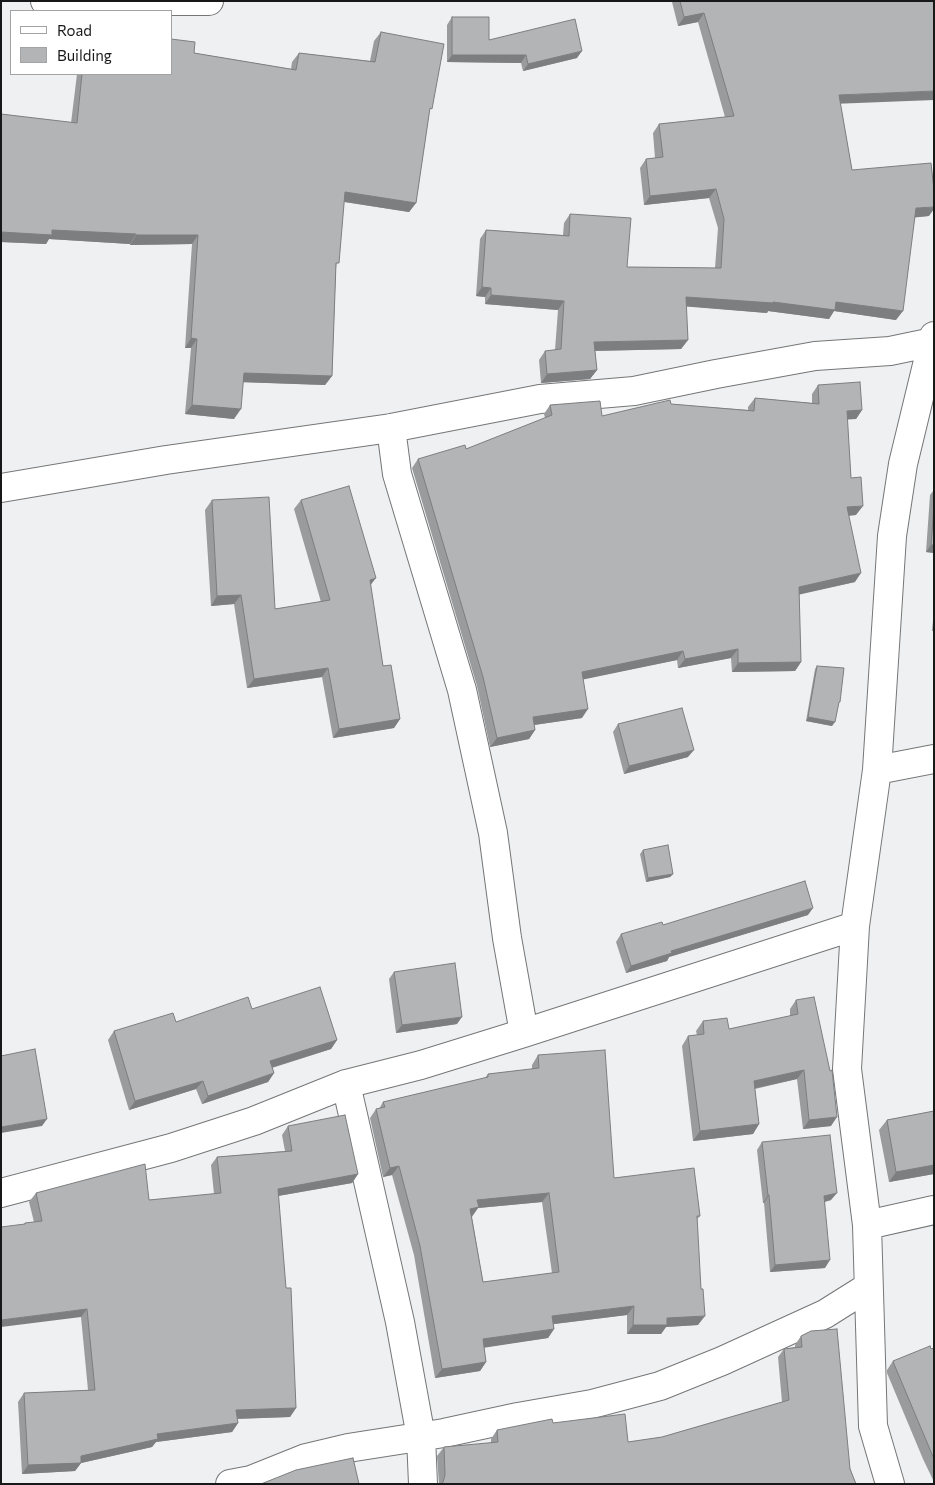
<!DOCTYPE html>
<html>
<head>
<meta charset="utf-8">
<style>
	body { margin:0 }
	#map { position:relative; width:935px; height:1485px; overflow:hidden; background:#eff0f1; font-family:Commissioner,sans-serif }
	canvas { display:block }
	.frame { position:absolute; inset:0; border:2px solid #181819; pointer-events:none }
	.legend { position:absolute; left:10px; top:10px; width:162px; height:65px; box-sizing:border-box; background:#fff; border:1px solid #a3a3a3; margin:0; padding:6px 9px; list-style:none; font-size:15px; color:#181819 }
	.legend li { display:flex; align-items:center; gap:10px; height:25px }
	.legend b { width:25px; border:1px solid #a3a3a3 }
</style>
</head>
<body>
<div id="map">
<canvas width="935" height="1485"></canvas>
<div class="frame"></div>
<ul class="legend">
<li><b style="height:6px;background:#fff"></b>Road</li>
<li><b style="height:14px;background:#b3b4b5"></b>Building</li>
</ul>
</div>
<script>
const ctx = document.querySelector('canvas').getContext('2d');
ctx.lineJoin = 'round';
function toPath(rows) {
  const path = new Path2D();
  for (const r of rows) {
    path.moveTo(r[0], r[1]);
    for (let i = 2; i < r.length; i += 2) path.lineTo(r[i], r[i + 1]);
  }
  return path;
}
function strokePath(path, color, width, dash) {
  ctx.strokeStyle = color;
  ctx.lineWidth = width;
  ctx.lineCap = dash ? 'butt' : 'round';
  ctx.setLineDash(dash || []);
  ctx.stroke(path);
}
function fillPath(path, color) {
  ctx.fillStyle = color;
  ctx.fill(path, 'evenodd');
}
const minor = toPath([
	[45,1,209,1],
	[391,428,397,474,462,690,493,833,507,938,524,1033],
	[1,488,166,460,391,428,540,399,634,391,716,374,815,356,890,351,933,342],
	[877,770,934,759],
	[346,1084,400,1322,421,1437,423,1484],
	[1,1193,171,1148,254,1121,346,1084,421,1065,524,1033,855,926],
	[867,1225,934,1210],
	[230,1484,251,1480,306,1458,348,1448,444,1433,518,1417,592,1404,660,1386,722,1361,825,1314,868,1287],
	[890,1484,873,1426,867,1225,847,1069,855,926,877,770,892,536,903,464,934,336]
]);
strokePath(minor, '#757677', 30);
strokePath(minor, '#fff', 28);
fillPath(toPath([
	[673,1,934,1,840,103,852,170,929,216,915,217,896,320,834,311,829,319,768,311,767,313,686,306,688,340,681,349,595,351,597,370,590,379,541,383,539,360,545,351,555,350,558,310,485,304,485,297,476,296,480,239,486,230,563,235,564,223,570,214,627,267,715,268,718,228,709,198,644,205,640,168,646,159,655,158,653,133,659,124,725,117,698,22,678,26,672,2],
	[452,17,489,40,577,58,523,71,521,63,447,62,447,25],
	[381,32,429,113,416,203,409,212,344,202,336,268,332,376,325,385,243,382,234,419,185,414,191,348,185,348,192,244,130,245,130,244,49,239,46,244,1,242,1,114,71,123,77,74,171,74,194,53,291,69,292,62,299,53,370,61,374,41],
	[818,385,862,410,856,419,847,419,851,478,856,515,848,516,855,582,799,594,801,662,795,671,732,672,731,658,678,668,677,660,583,679,582,718,534,725,535,730,529,739,490,747,477,686,412,468,418,459,466,449,545,418,544,414,550,405,602,416,671,404,748,410,748,407,755,398,812,403,812,394],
	[934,490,934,553,926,552,930,495],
	[212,500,275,609,321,602,294,509,301,500,370,586,383,666,400,719,394,728,333,738,322,677,247,688,234,604,211,606,205,510],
	[934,610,934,631,932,631],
	[817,666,838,705,832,726,806,721,815,669],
	[618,724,688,757,624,774,613,732],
	[643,850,673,874,670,877,646,882,640,854],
	[808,915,669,957,667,961,626,973,616,942,621,934,663,925],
	[394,972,457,1024,396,1033,389,979],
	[796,1000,831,1126,803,1129,797,1079,755,1089,759,1124,753,1134,693,1141,682,1046,688,1036,697,1035,696,1031,703,1021,729,1029,790,1016,790,1009],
	[252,1009,337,1040,331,1049,272,1068,274,1073,268,1082,202,1104,196,1089,129,1110,108,1040,114,1031,176,1022],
	[538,1055,614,1178,700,1216,697,1219,698,1325,666,1327,661,1334,627,1334,627,1315,554,1324,554,1329,548,1338,484,1347,486,1362,480,1371,435,1378,414,1255,392,1175,383,1177,370,1118,376,1109,379,1109,383,1102,485,1078,488,1074,532,1069,532,1065],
	[542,1202,552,1273,483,1282,472,1217,478,1208],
	[934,1111,934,1174,889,1182,879,1130,887,1120],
	[288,1126,358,1174,352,1183,278,1196,296,1408,290,1417,237,1419,238,1423,232,1432,156,1442,152,1447,81,1463,75,1471,22,1474,18,1402,24,1393,88,1390,81,1317,24,1224,25,1223,34,1222,29,1202,36,1193,149,1200,214,1194,211,1165,217,1157,285,1151,282,1135],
	[762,1142,831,1200,825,1202,825,1268,770,1272,764,1203,763,1203,757,1150],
	[801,1336,856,1484,439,1484,437,1456,444,1447,491,1443,491,1439,497,1430,553,1423,628,1442,662,1437,782,1402,778,1357,784,1349,795,1347,795,1345],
	[934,1348,934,1482,923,1459,887,1373,887,1370,893,1361]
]), '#9a9b9c');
fillPath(toPath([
	[704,13,698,22,678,26,684,17],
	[582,51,577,58,523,71,528,64],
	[452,55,526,55,521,63,447,62],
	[934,91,934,100,832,104,839,95],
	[716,189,709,198,644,205,650,196],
	[345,192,416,203,409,212,339,201],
	[934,207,934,209,929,216,910,218,916,208],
	[52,230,136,234,130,244,49,239,46,244,1,242,1,232],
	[136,235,198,235,192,244,130,245],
	[482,287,491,288,485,297,476,296],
	[491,295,564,301,558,310,485,304],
	[686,297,773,302,836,302,903,311,896,320,834,311,829,319,768,311,767,313,680,306],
	[191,338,197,339,191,348,185,348],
	[688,340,681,349,587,351,594,342],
	[597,370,590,379,541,383,547,374],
	[244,373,332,376,325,385,237,382],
	[192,405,241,409,234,419,185,414],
	[862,410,856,419,840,420,847,411],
	[863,506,856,515,840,516,847,507],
	[931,545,934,545,934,553,926,552],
	[861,573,855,582,793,596,799,587],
	[376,578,369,587,370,580],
	[241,595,234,604,211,606,217,596],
	[738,649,731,658,678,668,685,659],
	[683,651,677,660,576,681,582,672],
	[801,662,795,671,732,672,738,663],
	[328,668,322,677,247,688,254,679],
	[588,709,582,718,527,726,533,717],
	[808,717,835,722,832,726,806,721],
	[400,719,394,728,333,738,339,729],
	[535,730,529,739,490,747,497,738],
	[694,750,688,757,624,774,629,766],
	[673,874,670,877,646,882,648,878],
	[813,908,808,915,669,957,667,961,626,973,631,966,671,951],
	[462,1017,457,1024,396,1033,402,1025],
	[337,1040,331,1049,264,1070,270,1061],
	[804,1070,797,1079,747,1090,754,1081],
	[274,1073,268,1082,202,1104,208,1096],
	[203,1081,196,1089,129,1110,135,1101],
	[837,1117,831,1126,803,1129,809,1120],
	[47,1119,42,1126,1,1133,1,1127],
	[759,1124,753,1134,693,1141,700,1131],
	[934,1165,934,1174,889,1182,896,1172],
	[399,1166,392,1175,383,1177,390,1168],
	[358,1174,352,1183,272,1197,278,1189],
	[549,1193,542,1202,478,1208,472,1216,464,1219,477,1200],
	[837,1193,831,1200,819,1203,824,1196],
	[768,1195,769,1195,764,1203,763,1203],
	[830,1260,825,1268,770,1272,775,1265],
	[634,1306,627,1315,546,1325,552,1316],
	[87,1309,81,1317,1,1327,1,1320],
	[705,1316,698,1325,666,1327,661,1334,627,1334,633,1325,667,1318],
	[554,1329,548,1338,476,1349,483,1339],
	[486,1362,480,1371,435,1378,442,1369],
	[296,1408,290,1417,230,1419,236,1410],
	[238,1423,232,1432,156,1442,152,1447,81,1463,75,1471,22,1474,28,1465,81,1456,157,1434]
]), '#7d7e7f');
const building = toPath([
	[680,1,934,1,934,91,839,95,852,170,931,163,934,190,934,207,916,208,903,311,836,302,835,310,773,302,773,303,686,297,688,340,594,342,597,370,547,374,545,351,561,349,564,301,491,295,491,288,482,287,486,230,569,236,570,214,631,218,627,267,721,268,724,219,716,189,650,196,646,159,663,157,659,124,734,116,704,13,684,17,680,1],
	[452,17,489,17,489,40,575,19,582,51,528,64,526,55,452,55,452,17],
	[381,32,444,44,432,109,430,108,416,203,345,192,339,263,336,263,332,376,244,373,241,409,192,405,197,339,191,338,198,235,136,235,136,234,52,230,52,235,1,232,1,114,77,123,82,74,171,74,171,39,195,42,194,53,296,70,299,53,375,62,381,32],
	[860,382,862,410,847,411,851,478,861,477,863,506,847,507,861,573,799,587,801,662,738,663,738,649,685,659,683,651,582,672,588,709,533,717,535,730,497,738,483,677,418,459,465,445,466,449,552,415,550,405,600,401,602,416,670,400,671,404,754,411,755,398,819,404,818,385,860,382],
	[349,486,376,578,370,580,383,666,391,665,400,719,339,729,328,668,254,679,241,595,217,596,212,500,269,497,275,609,330,600,301,500,349,486],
	[934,508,934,545,931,545,934,508],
	[817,666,844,668,840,702,839,702,835,722,808,717,817,666],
	[682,708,694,750,629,766,618,724,682,708],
	[668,845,673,874,648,878,643,850,668,845],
	[805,881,813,908,671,951,672,953,631,966,621,934,662,922,663,925,805,881],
	[455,963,462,1017,402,1025,394,972,455,963],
	[320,987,337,1040,270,1061,274,1073,208,1096,203,1081,135,1101,114,1031,173,1013,176,1022,248,997,252,1009,320,987],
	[814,997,830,1071,832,1070,837,1117,809,1120,804,1070,754,1081,759,1124,700,1131,688,1036,704,1034,703,1021,727,1018,729,1029,798,1014,796,1000,814,997],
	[35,1049,47,1119,1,1127,1,1056,35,1049],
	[605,1050,614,1178,694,1168,700,1216,697,1216,701,1289,703,1289,705,1316,667,1318,667,1325,633,1325,634,1306,552,1316,554,1329,483,1339,486,1362,442,1369,420,1246,399,1166,390,1168,376,1109,385,1107,383,1102,488,1077,488,1074,539,1068,538,1055,605,1050],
	[549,1193,559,1272,483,1282,470,1209,479,1207,477,1200,549,1193],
	[934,1111,934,1165,896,1172,887,1120,934,1111],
	[345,1115,358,1174,278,1189,286,1288,291,1288,296,1408,236,1410,238,1423,157,1434,158,1439,81,1456,81,1463,28,1465,24,1393,95,1390,87,1309,1,1320,1,1227,25,1224,25,1223,42,1221,36,1193,145,1164,149,1200,221,1193,217,1157,292,1151,288,1126,345,1115],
	[830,1135,837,1193,824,1196,830,1260,775,1265,769,1195,768,1195,762,1142,830,1135],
	[837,1329,850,1469,856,1484,442,1484,443,1482,445,1475,444,1447,498,1442,497,1430,552,1419,553,1423,625,1414,628,1442,662,1437,789,1400,784,1349,802,1347,801,1336,811,1331,837,1329],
	[930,1346,931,1349,934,1348,934,1459,894,1364,893,1361,930,1346],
	[353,1458,359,1484,261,1484,296,1470,353,1458]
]);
fillPath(building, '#b3b4b5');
strokePath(building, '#7d7e7f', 1);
</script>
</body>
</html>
